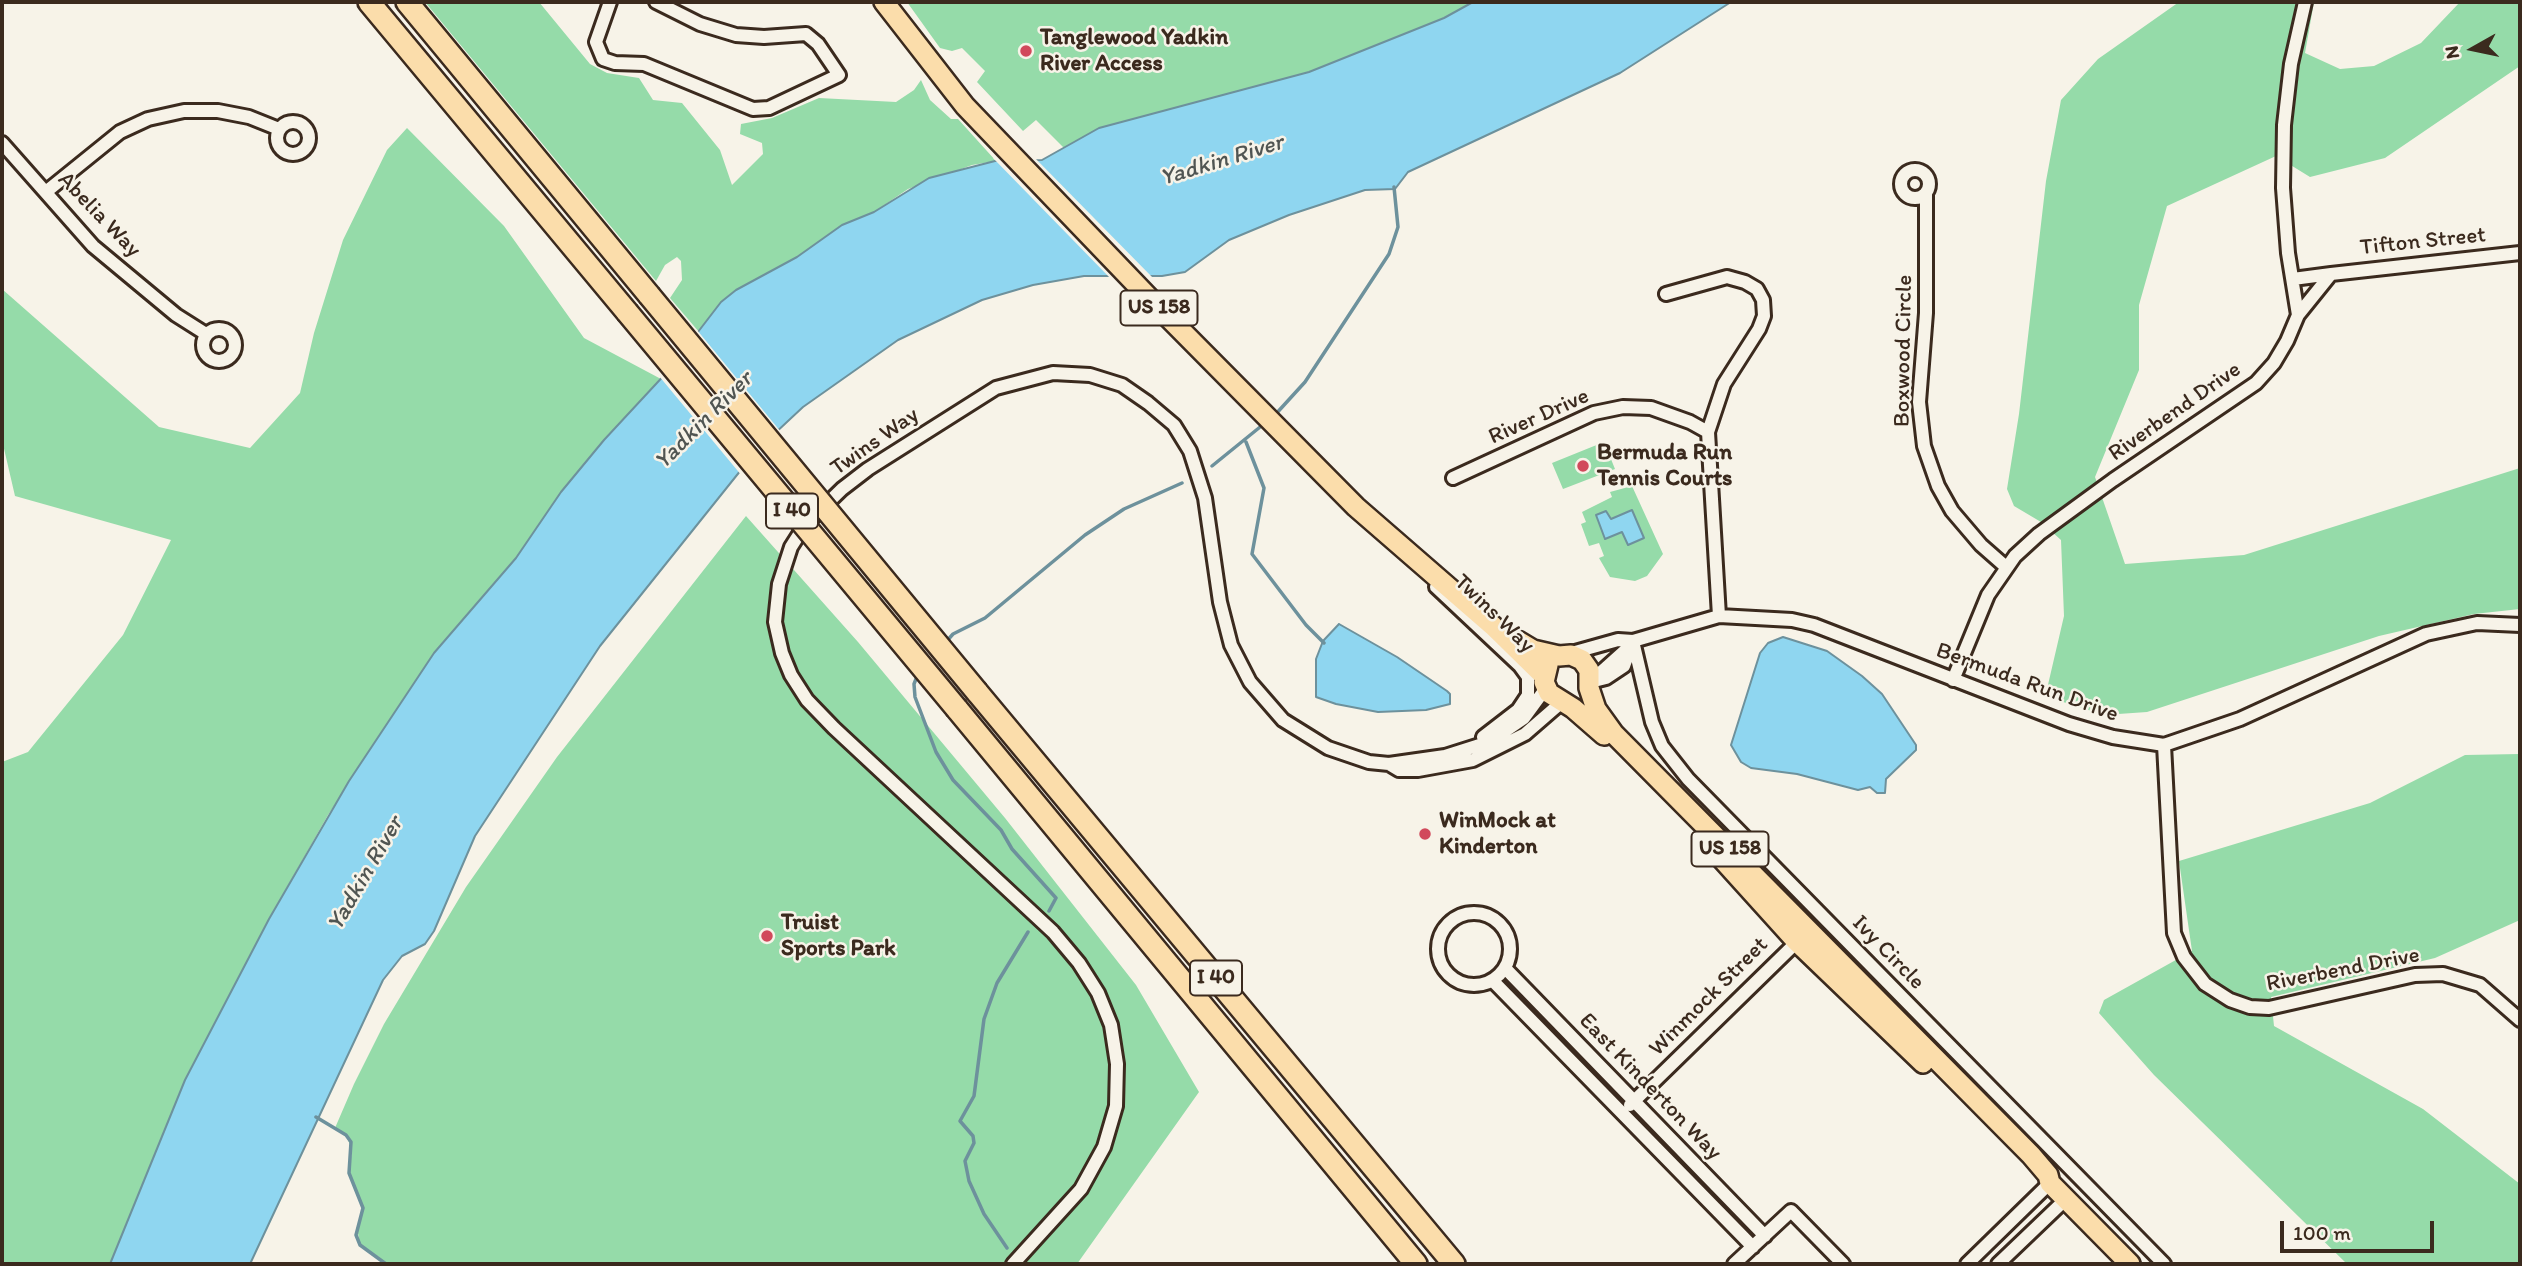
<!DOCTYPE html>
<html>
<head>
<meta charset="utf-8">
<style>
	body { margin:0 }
	#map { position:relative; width:2522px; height:1266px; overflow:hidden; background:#f7f3e8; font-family:Itim,sans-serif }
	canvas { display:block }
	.frame { position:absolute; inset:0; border:4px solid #3b2a1e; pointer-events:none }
	.north { position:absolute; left:2438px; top:14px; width:70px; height:70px; -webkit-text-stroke:5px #f7f3e8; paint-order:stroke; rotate:261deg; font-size:19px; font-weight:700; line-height:28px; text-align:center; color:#3b2a1e }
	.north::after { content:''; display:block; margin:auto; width:24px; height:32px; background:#3b2a1e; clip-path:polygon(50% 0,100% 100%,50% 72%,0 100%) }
	.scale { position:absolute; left:2280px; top:1221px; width:154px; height:32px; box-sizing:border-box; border:4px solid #3b2a1e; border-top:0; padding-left:9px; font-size:21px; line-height:24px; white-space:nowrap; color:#3b2a1e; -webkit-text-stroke:5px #f7f3e8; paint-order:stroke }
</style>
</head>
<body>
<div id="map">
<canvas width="2522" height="1266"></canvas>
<div class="frame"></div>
<div class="north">N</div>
<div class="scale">100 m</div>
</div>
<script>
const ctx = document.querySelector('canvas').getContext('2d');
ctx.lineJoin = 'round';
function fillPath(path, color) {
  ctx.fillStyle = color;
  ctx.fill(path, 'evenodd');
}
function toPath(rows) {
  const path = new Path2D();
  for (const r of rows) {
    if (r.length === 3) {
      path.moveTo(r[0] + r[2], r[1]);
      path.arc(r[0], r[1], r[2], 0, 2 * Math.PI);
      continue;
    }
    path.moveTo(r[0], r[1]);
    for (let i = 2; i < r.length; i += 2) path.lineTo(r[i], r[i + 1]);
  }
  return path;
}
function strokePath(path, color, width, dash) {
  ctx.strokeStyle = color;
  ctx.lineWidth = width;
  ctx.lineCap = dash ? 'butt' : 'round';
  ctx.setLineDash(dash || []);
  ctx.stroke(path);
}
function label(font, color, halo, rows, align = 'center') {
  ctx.font = font + ' Itim,sans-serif';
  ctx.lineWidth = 5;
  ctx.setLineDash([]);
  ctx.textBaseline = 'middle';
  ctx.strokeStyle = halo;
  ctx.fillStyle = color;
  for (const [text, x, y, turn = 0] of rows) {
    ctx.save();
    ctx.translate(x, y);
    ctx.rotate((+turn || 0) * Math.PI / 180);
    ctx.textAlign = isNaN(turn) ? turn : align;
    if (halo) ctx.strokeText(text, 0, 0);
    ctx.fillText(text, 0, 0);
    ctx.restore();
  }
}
fillPath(toPath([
	[425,2,539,2,590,64,607,73,639,78,653,100,682,103,720,150,732,185,763,154,762,143,740,134,741,124,772,118,819,98,896,102,914,90,921,80,930,100,951,119,958,119,996,161,972,165,908,189,874,212,842,225,797,257,736,290,715,310,699,332,670,298,682,280,681,261,677,257,665,265,656,281],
	[907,2,1473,2,1444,18,1309,72,1109,125,1064,148,1036,120,1023,131,977,82,985,71,962,48,952,51,940,48],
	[2179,2,2314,2,2305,53,2340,69,2374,66,2421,43,2460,2,2520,2,2520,66,2385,158,2310,177,2276,156,2167,206,2139,305,2139,370,2095,477,2125,564,2244,555,2520,468,2520,609,2474,614,2379,636,2147,712,2104,715,2060,701,2047,689,2064,616,2061,540,2041,522,2014,506,2007,489,2019,414,2046,181,2061,100,2098,59],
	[407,128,504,226,584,338,661,379,604,440,561,492,516,558,434,653,328,815,269,919,185,1080,110,1264,2,1264,2,762,28,752,123,635,171,540,15,496,2,440,2,289,159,427,250,448,300,393,314,333,343,240,387,150],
	[1604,442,1615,469,1563,489,1552,463],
	[1632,486,1663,554,1647,576,1635,581,1610,577,1599,558,1604,556,1599,543,1589,546,1581,524,1586,522,1582,512,1612,497,1610,492],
	[746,516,858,642,1005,818,1136,985,1199,1092,1077,1264,383,1264,379,1257,360,1245,357,1228,363,1208,349,1173,352,1150,346,1135,335,1128,354,1084,384,1024,466,887,557,757],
	[2520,754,2520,920,2435,958,2271,997,2274,1026,2423,1109,2520,1184,2520,1264,2347,1264,2154,1075,2099,1013,2104,1000,2192,951,2179,861,2370,803,2465,755]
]), '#95dba9');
const water = toPath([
	[1473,2,1731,2,1620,73,1408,172,1395,189,1365,190,1289,215,1229,240,1185,272,1162,276,1084,276,1033,285,982,300,898,340,803,407,757,450,600,646,475,836,434,931,425,944,402,956,383,980,250,1264,110,1264,185,1080,269,919,349,781,434,653,516,558,561,492,604,440,668,371,721,302,736,290,797,257,842,225,874,212,929,178,995,161,1042,160,1099,128,1309,72,1444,18,1473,2],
	[1632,510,1644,538,1628,545,1622,532,1605,539,1596,515,1606,511,1611,519,1632,510],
	[1339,624,1397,657,1447,691,1450,694,1450,704,1426,710,1378,712,1336,704,1316,697,1316,659,1323,641,1339,624],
	[1783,637,1827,651,1862,676,1882,694,1916,745,1916,750,1886,779,1885,793,1877,793,1870,787,1858,790,1797,774,1751,768,1741,762,1731,745,1760,653,1768,643,1783,637]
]);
fillPath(water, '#8fd6f0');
strokePath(water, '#6d919c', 2);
fillPath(toPath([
	[1034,157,1154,279,1110,278,993,158],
	[697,330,781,432,759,453,742,476,659,376]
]), '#f7f3e8');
strokePath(toPath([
	[1274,416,1305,382,1389,254,1398,227,1394,187],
	[1246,442,1264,488,1252,554,1306,625,1324,643],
	[1212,466,1265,423],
	[946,642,953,634,985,618,1085,535,1124,509,1182,483],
	[918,674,914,684,915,697,936,752,953,780,1001,830,1012,849,1056,898,1049,911],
	[316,1117,346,1135,351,1142,349,1173,363,1208,356,1235,360,1245,386,1264],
	[1007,1248,984,1214,969,1181,965,1161,974,1143,973,1136,960,1121,974,1096,984,1019,997,983,1028,932]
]), '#6d919c', 3.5);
const street = toPath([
	[610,2,596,42,603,59,615,63,644,64,753,109,769,108,839,75,818,44,806,34,764,37,736,35,700,24,656,2],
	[293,138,16],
	[2,143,93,246,176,315,206,334],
	[1915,184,14],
	[47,191,120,132,148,119,184,111,218,111,249,117,279,129],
	[1926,193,1926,313,1919,402,1924,446,1938,486,1952,511,1981,545,2006,567],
	[2293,279,2331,274],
	[1666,294,1727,277,1745,282,1757,289,1763,300,1764,316,1759,329,1724,384,1708,432],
	[2298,315,2331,274,2520,253],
	[219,345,16],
	[1453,478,1594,413,1623,407,1651,408,1690,422,1708,432,1719,616],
	[1436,587,1520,666,1528,677,1528,695,1518,710,1483,737],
	[1633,641,1652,722,1662,746,1688,779,2164,1264],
	[1568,654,1618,640,1633,641,1719,616,1792,620,1814,625,2069,724,2113,737,2164,745,2240,719,2426,634,2477,623,2520,625],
	[1953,680,1988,595,2015,556,2039,534,2113,480,2256,383,2274,363,2287,341,2298,315,2288,253,2283,188,2284,125,2291,64,2305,2],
	[1590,682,1606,678,1624,666,1633,641],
	[1590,682,1629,647],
	[2164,745,2174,933,2184,957,2205,984,2230,1000,2250,1007,2269,1008,2415,975,2443,974,2480,985,2520,1020],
	[1389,764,1399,770,1418,770,1473,760,1525,734,1563,701],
	[1474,949,36],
	[1505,968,1765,1236],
	[1492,980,1753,1247],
	[1630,1105,1802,937],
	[1013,1264,1081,1189,1104,1147,1116,1106,1117,1064,1111,1025,1098,993,1079,963,1053,932,834,728,807,700,791,675,782,653,775,622,779,584,791,547,805,525,842,489,868,469,996,388,1053,373,1090,375,1122,385,1148,403,1174,425,1190,451,1205,498,1220,602,1231,645,1250,682,1283,720,1328,748,1369,762,1389,764,1445,756,1489,742,1524,718,1546,688],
	[1734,1264,1791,1211,1843,1264],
	[1967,1264,2050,1183],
	[1998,1264,2066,1199]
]);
const primary = toPath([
	[884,2,965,106,1155,304,1356,507,1493,626,1544,676],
	[1518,641,1533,650,1559,656,1571,655,1582,660,1589,670,1589,688,1596,709,1614,734,2031,1155,2048,1175,2050,1183,2130,1264],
	[1548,665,1544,682,1549,693,1573,708,1604,735],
	[1712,848,1796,941,1923,1063]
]);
const highway = toPath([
	[369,2,627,312],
	[407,2,649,295],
	[977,692,1454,1264],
	[957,709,1416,1264]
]);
strokePath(street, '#3b2a1e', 18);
strokePath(primary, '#3b2a1e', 24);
strokePath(highway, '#3b2a1e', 26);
strokePath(street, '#f7f3e8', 12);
strokePath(primary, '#fbddab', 19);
strokePath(highway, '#fbddab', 21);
const highwayBridge = toPath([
	[649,295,977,692],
	[627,312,957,709]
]);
strokePath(highwayBridge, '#3b2a1e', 26, []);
strokePath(highwayBridge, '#fbddab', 21);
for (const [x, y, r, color] of [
	[1026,51,7,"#d1495b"],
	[1583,466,7,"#d1495b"],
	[1425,834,7,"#d1495b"],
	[767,936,7,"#d1495b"]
]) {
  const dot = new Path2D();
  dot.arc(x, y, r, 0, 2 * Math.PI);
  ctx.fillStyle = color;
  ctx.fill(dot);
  strokePath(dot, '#f7f3e8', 2.5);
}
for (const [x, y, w] of [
	[1159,308,77],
	[792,511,52],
	[1730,849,77],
	[1216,978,52]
]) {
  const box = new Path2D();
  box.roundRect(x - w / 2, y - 17.5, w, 35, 5);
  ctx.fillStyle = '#f7f3e8';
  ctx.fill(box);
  strokePath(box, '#3b2a1e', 2);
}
label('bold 21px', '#3b2a1e', null, [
	["US 158",1159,308],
	["I 40",792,511],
	["US 158",1730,849],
	["I 40",1216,978]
]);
label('bold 23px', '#3b2a1e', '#f7f3e8', [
	["Tanglewood Yadkin",1040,38],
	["River Access",1040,64],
	["Bermuda Run",1597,453],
	["Tennis Courts",1597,479],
	["WinMock at",1439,821],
	["Kinderton",1439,847],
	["Truist",781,923],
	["Sports Park",781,949]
], 'left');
label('23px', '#3b2a1e', '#f7f3e8', [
	["Abelia Way",99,215,46],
	["Tifton Street",2423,242,-6],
	["Boxwood Circle",1904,351,-89],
	["Riverbend Drive",2175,412,-35],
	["River Drive",1539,417,-24],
	["Twins Way",875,442,-35],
	["Twins Way",1494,614,44],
	["Bermuda Run Drive",2027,683,20],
	["Ivy Circle",1888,953,46],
	["Riverbend Drive",2343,970,-11],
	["Winmock Street",1709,997,-45],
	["East Kinderton Way",1650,1087,46]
]);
label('italic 24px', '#505552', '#f7f3e8', [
	["Yadkin River",1222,161,-17],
	["Yadkin River",704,421,-45],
	["Yadkin River",366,874,-60]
]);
</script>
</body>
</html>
